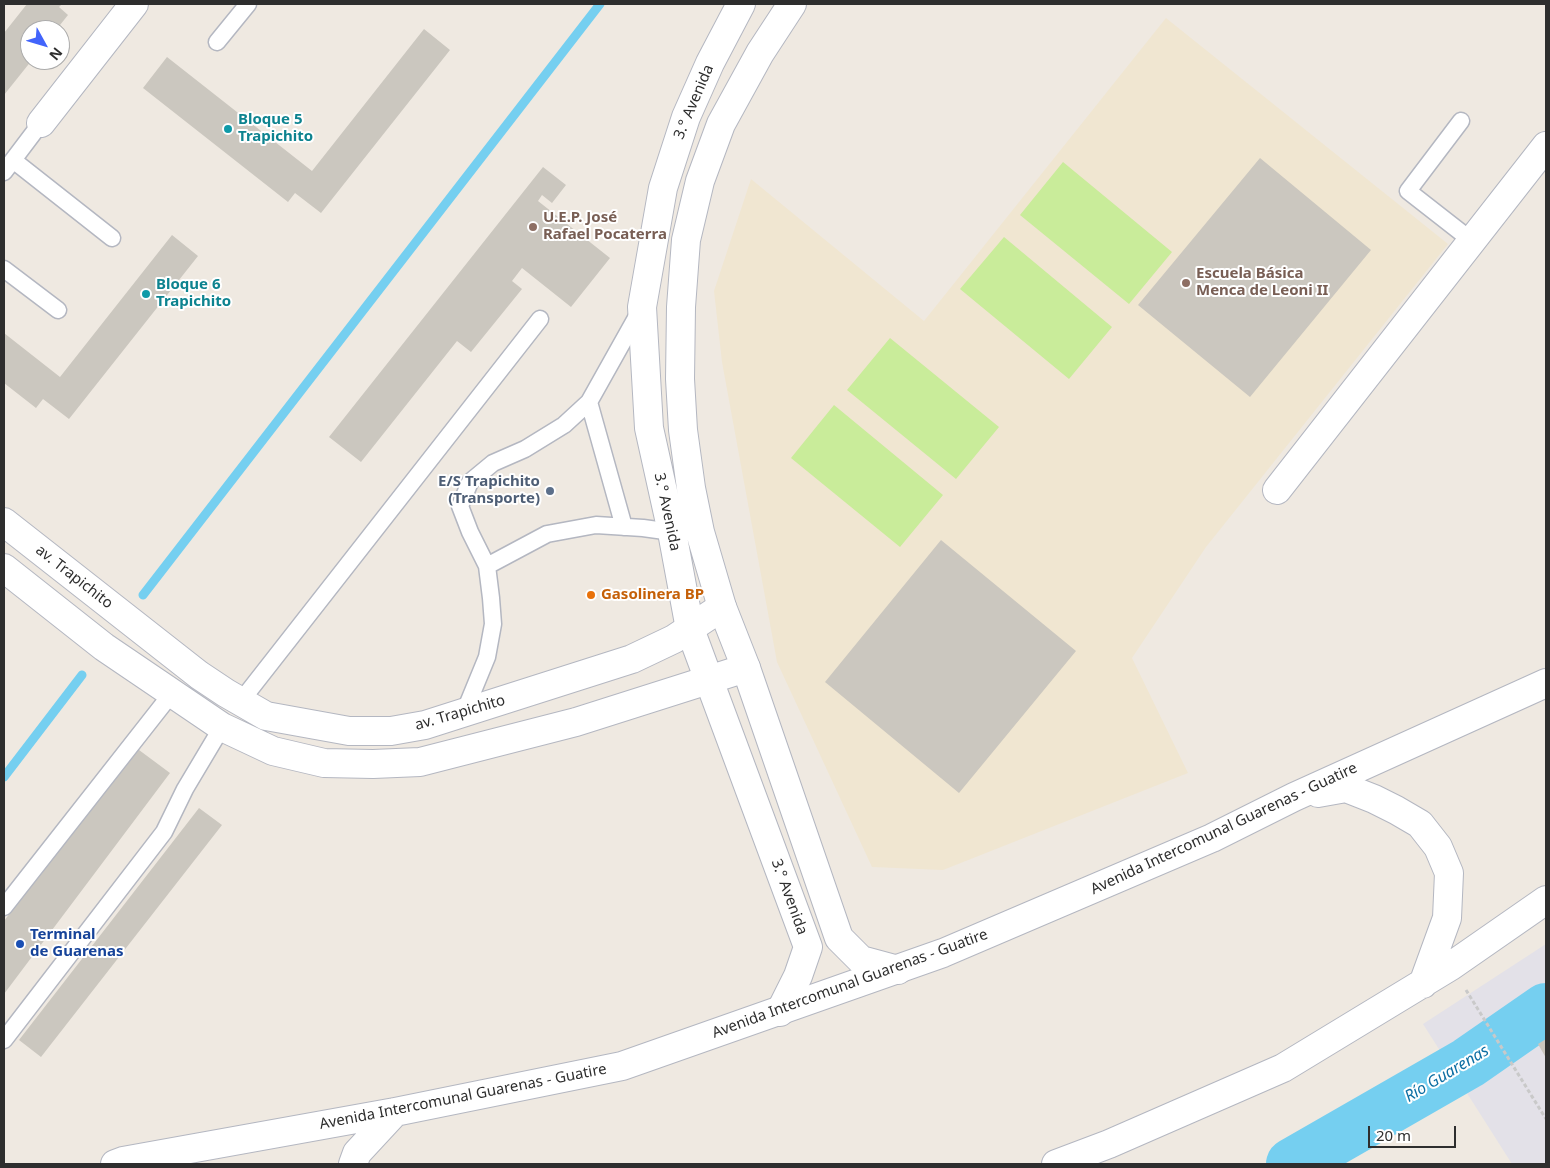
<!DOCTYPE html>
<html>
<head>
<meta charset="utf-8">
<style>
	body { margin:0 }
	#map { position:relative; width:1550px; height:1168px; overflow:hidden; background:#efe9e1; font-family:"Noto Sans",sans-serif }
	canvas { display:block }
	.frame { position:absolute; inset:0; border:5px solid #2e2e2e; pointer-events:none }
	.north { position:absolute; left:20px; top:20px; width:50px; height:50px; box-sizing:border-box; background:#fff; border:1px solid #ababab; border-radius:50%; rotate:129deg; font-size:14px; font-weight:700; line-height:20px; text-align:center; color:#2e2e2e }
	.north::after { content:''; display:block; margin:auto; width:18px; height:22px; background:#4264fb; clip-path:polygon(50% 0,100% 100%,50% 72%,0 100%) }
	.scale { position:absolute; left:1368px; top:1126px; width:88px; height:22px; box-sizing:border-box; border:2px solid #2e2e2e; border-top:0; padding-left:6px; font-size:15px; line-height:18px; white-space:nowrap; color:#2e2e2e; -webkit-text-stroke:4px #fff; paint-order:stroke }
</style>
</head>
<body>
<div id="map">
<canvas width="1550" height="1168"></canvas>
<div class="frame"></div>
<div class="north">N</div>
<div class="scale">20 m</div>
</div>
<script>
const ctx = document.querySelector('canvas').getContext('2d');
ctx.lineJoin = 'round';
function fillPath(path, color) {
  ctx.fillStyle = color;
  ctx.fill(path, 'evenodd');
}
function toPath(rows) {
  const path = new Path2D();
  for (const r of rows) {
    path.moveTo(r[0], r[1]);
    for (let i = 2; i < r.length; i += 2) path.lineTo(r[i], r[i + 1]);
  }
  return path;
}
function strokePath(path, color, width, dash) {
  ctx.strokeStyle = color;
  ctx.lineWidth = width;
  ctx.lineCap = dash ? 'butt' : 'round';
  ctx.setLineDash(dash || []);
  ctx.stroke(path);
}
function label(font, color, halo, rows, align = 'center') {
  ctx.font = font + ' "Noto Sans",sans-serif';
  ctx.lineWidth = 4;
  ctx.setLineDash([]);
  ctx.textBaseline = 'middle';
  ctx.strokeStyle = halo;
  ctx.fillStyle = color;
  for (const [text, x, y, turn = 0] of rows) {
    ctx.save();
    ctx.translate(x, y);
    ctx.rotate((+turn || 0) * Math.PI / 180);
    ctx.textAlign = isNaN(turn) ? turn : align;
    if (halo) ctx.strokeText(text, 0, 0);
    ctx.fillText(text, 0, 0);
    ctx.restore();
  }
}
fillPath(toPath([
	[1546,944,1546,1164,1512,1164,1423,1024]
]), '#e3e1e8');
fillPath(toPath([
	[1166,18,1448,244,1206,547,1132,658,1188,773,943,870,872,867,777,662,722,362,714,291,751,179,924,321]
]), '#f0e6d1');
fillPath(toPath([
	[1063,162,1172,252,1129,304,1020,215],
	[1004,237,1112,327,1069,379,960,289],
	[890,338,999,427,956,479,847,390],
	[834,405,943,495,900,547,791,458]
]), '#c9ec9a');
strokePath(toPath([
	[143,595,600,4],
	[4,777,82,675]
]), '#75cff0', 9);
strokePath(toPath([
	[1292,1164,1468,1063,1546,1009]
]), '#75cff0', 52);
fillPath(toPath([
	[27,4,62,4,59,7,68,15,56,30,30,30,30,60,32,60,4,95,4,33],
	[424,29,450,50,321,213,295,193,288,202,143,88,167,57,312,171],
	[1260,158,1371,250,1250,397,1138,305],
	[543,167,566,185,552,203,542,195,538,201,610,258,571,307,522,268,512,281,522,289,471,352,457,341,361,462,329,437],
	[172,235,198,256,69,419,43,399,36,408,4,383,4,333,60,377],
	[941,540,1076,651,959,793,825,682],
	[135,747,170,773,4,994,4,921],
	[199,808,222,825,41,1057,19,1040],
	[1546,1039,1546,1058,1538,1044]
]), '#cbc7bf');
const service = toPath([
	[217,42,248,4],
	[1461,121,1408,191,1472,241],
	[13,160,112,238],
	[4,172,41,123],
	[4,269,58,310],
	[589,402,624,527],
	[487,566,547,534,596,525,643,528,672,532],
	[241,701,540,319],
	[464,713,487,657,493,624,491,598,487,566,470,532,460,506,470,482,493,463,525,449,564,425,589,402,640,311],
	[4,907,172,693],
	[4,1040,164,832,185,789,222,727]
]);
const minor = toPath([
	[41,123,134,4],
	[1277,490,1546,146],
	[4,522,199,675,226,693,266,716,349,731,391,731,425,725,632,659,674,639,722,607],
	[4,568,104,647,222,727,273,751,324,763,373,764,420,762,576,722,746,668]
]);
const tertiary = toPath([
	[741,4,710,63,686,117,663,188,642,307,649,428,672,532,690,629,808,947,798,976,780,1012],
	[792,4,760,53,721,124,700,181,686,240,681,307,680,379,683,430,691,488,700,532,722,607,746,668,839,938,861,960,898,970]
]);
const secondary = toPath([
	[1318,793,1346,788,1374,799,1396,810,1420,824,1438,847,1449,873,1447,918,1423,984],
	[115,1164,123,1161,395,1112,622,1066,943,953,1212,838,1294,797,1546,683],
	[353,1164,357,1153,395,1112],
	[1056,1164,1109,1144,1283,1068,1451,966,1546,900]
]);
strokePath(service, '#b4b7c1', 19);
strokePath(minor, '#b4b7c1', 30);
strokePath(tertiary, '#b4b7c1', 30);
strokePath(secondary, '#b4b7c1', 30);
strokePath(toPath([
	[1466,990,1546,1119]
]), '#c9c9c9', 3, [4, 2.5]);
strokePath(service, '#fff', 16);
strokePath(minor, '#fff', 28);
strokePath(tertiary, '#fff', 28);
strokePath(secondary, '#fff', 28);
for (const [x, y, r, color] of [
	[228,129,5,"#0f9aa8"],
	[533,227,5,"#8d6e63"],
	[1186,283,5,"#8d6e63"],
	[146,294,5,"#0f9aa8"],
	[550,491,5,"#5c6f8a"],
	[591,595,5,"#e8710a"],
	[20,944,5,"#1a4fb4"]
]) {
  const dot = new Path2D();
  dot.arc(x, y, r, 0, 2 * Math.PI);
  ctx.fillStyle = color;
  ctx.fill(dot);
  strokePath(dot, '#fff', 2);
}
label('15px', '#2e2e2e', '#fff', [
	["3.° Avenida",694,102,-67],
	["3.° Avenida",667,512,78],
	["av. Trapichito",74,577,38],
	["av. Trapichito",460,713,-16],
	["Avenida Intercomunal Guarenas - Guatire",1224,829,-25],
	["3.° Avenida",789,897,70],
	["Avenida Intercomunal Guarenas - Guatire",850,984,-20],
	["Avenida Intercomunal Guarenas - Guatire",463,1097,-11]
]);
label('bold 15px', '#0d838f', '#fff', [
	["Bloque 5",238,120],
	["Trapichito",238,137],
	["Bloque 6",156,285],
	["Trapichito",156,302]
], 'left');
label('bold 15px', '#785e54', '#fff', [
	["U.E.P. José",543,218],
	["Rafael Pocaterra",543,235],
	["Escuela Básica",1196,274],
	["Menca de Leoni II",1196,291]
], 'left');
label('bold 15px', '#4e5e75', '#fff', [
	["E/S Trapichito",540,482],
	["(Transporte)",540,499]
], 'right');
label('bold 15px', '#c56008', '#fff', [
	["Gasolinera BP",601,595]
], 'left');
label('bold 15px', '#164399', '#fff', [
	["Terminal",30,935],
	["de Guarenas",30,952]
], 'left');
label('italic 16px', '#0d6fa3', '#fff', [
	["Río Guarenas",1447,1074,-31]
]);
</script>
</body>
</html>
